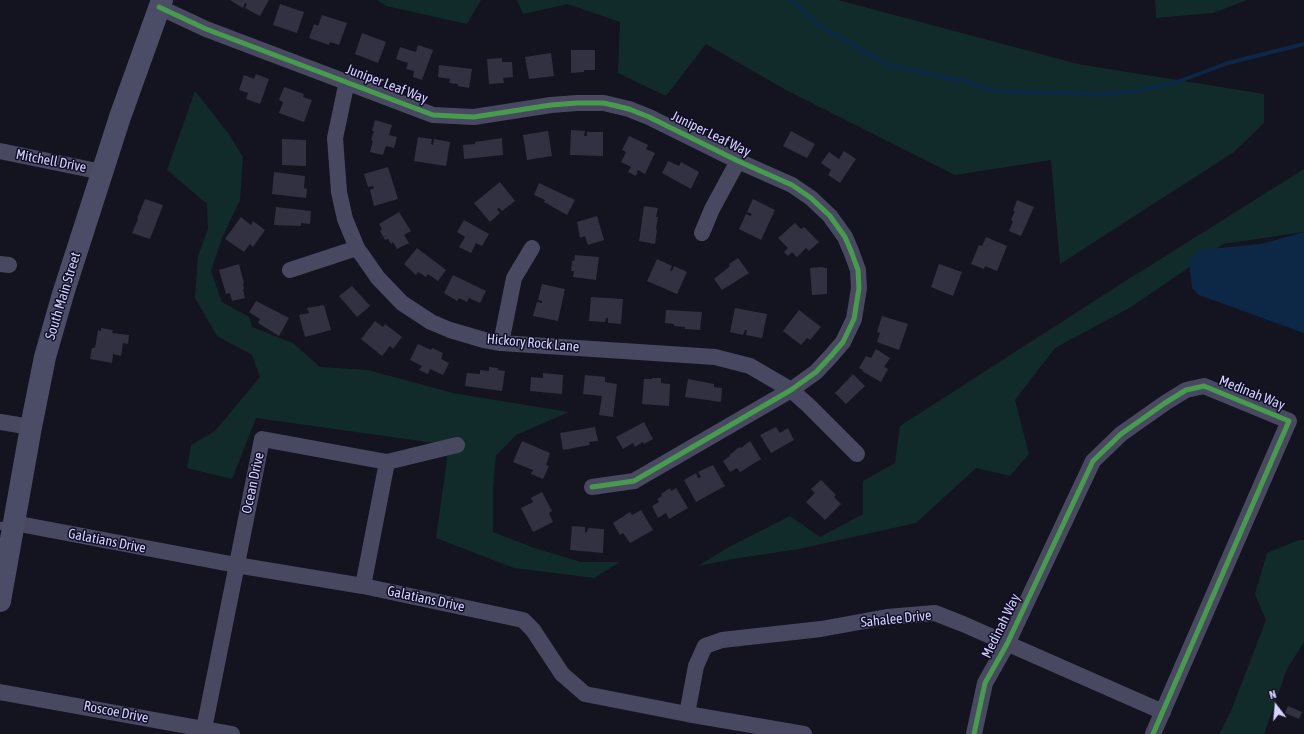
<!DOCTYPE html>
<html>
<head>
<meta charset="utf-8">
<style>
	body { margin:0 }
	#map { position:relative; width:1304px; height:734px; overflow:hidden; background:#141320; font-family:"Asap Condensed",sans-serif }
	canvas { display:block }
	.north { position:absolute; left:1256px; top:686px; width:40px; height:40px; -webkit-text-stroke:3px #100e25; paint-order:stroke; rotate:344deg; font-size:11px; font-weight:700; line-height:16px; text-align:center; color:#d4d2ff }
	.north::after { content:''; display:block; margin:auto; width:14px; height:18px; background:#d4d2ff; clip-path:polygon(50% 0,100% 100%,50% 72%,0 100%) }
</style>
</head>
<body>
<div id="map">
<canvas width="1304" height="734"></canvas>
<div class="north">N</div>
</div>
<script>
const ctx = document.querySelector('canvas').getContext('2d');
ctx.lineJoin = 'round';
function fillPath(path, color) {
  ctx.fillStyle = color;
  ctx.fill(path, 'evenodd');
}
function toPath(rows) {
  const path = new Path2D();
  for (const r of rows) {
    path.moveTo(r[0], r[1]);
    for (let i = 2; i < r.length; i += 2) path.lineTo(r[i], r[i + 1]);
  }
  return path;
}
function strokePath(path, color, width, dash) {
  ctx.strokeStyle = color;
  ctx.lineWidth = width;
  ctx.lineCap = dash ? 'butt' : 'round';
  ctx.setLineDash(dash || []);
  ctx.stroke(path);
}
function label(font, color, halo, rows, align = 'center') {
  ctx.font = font + ' "Asap Condensed",sans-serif';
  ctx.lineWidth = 3;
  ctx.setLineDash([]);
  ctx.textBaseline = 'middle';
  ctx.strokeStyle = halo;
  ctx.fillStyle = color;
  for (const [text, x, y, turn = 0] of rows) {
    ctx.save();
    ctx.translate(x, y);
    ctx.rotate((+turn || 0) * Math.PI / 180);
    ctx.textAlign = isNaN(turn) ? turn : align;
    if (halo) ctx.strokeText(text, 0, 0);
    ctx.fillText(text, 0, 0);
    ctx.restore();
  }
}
fillPath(toPath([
	[377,0,481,0,467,24,386,6],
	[517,0,838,0,1078,64,1264,94,1264,123,1234,152,1060,264,1051,160,955,175,786,90,706,44,666,96,618,73,620,22,568,4,523,14],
	[1155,0,1247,0,1213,13,1156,18],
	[195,91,228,133,243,157,240,200,222,238,211,271,222,302,249,317,252,327,293,343,320,367,368,370,453,393,569,412,516,435,496,455,493,488,493,532,534,548,581,562,620,562,594,578,514,568,436,538,449,445,256,418,232,479,187,468,191,445,215,431,260,377,252,355,217,336,195,298,198,256,208,229,207,204,167,170],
	[1304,169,1304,232,1223,244,1131,307,1055,348,1015,400,1029,454,1010,476,976,468,916,523,799,549,733,559,698,566,727,548,790,516,820,537,863,514,863,481,895,463,900,426,1116,287],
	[1299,540,1304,540,1304,642,1287,669,1264,734,1219,734,1231,711,1266,620,1255,594,1267,553]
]), '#112b2a');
fillPath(toPath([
	[1304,232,1304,333,1199,295,1192,288,1189,260,1199,250,1261,244]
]), '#0d2747');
strokePath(toPath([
	[791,0,820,26,888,65,963,81,996,91,1108,94,1138,91,1177,82,1228,63,1304,44]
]), '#0d2747', 4);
fillPath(toPath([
	[230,0,269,0,260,16,245,8,247,4,245,3,243,8],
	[280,4,304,12,297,33,273,25],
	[322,15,347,23,339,45,330,42,329,45,309,38,314,24,318,26],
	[362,33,386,42,378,63,355,54],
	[418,45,433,50,422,80,413,77,414,71,406,69,408,63,396,59,400,47,416,52],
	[571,50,595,50,595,70,584,70,584,72,571,73],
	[551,53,554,76,529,79,525,57],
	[502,58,502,62,512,62,513,77,503,78,504,83,489,84,487,59],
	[439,65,472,69,469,88,458,86,458,84,449,83,450,79,438,77],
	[256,74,269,79,260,104,246,99,248,93,239,90,244,75,254,79],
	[284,87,304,94,303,97,312,100,304,122,279,113,283,102,279,100],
	[375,120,392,125,389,135,397,137,394,148,386,146,383,155,370,152,373,141,371,140,374,131,372,131],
	[571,130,585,131,584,136,587,136,587,132,603,132,603,156,570,155],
	[548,131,552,156,527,160,523,135],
	[791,131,815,144,807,158,783,146],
	[629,136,648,145,646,149,655,153,645,174,638,170,636,176,628,172,631,167,621,162,626,152,622,150],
	[418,137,432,139,431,144,433,145,434,139,450,142,446,166,414,161],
	[502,138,503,155,464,159,463,145,475,144,475,142],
	[282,139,306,140,306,166,282,165],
	[844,151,856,159,840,183,828,175,831,170,821,163,829,152,839,159],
	[668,161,679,166,681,162,699,172,691,189,662,173],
	[388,167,398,199,374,206,370,190,374,188,373,186,368,187,364,174],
	[274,172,305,176,304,188,307,189,306,198,272,194],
	[500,182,515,201,502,211,499,208,497,209,500,213,490,222,474,203],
	[539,183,575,200,567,215,544,202,545,200,534,195],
	[145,199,163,205,150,239,132,233,138,219,137,218],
	[753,199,775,210,761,240,739,229,746,214,750,216,752,214,747,212],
	[1017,200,1034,207,1021,236,1009,231,1013,221,1011,220,1015,211,1013,211],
	[644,206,658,208,656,217,658,217,656,229,657,230,655,244,639,241],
	[276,207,311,211,310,224,301,223,301,226,274,225],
	[399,212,411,231,404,235,409,243,397,249,393,242,391,244,388,239,385,240,380,231,382,229,379,224],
	[597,216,604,240,588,245,585,236,580,238,577,222],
	[241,217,251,225,253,221,265,230,253,247,250,244,244,252,225,239],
	[464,220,489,234,482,246,476,243,471,253,459,247,465,237,457,232],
	[795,223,801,229,804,227,819,242,809,251,806,248,797,257,792,252,788,256,784,252,788,248,778,238],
	[986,237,1007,246,997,271,985,266,984,269,971,264,979,245,982,246],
	[417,248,446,270,438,281,428,274,426,277,418,272,416,275,404,264],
	[575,255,599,257,596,280,573,277,574,271,571,271,572,261,574,261],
	[738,258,749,273,722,290,714,279,730,266,729,264],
	[657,259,672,266,670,270,672,271,674,266,687,272,677,294,647,281],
	[239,264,244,283,243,284,244,289,243,289,245,298,232,301,230,293,226,294,219,270],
	[939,264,962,272,953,296,931,287],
	[823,267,824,268,827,268,827,294,812,295,810,268],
	[453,275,486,291,480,303,469,298,467,302,459,298,457,301,444,293],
	[542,284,565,289,558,321,533,316,537,302,542,303,542,301,538,300],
	[352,286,370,306,357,317,339,296],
	[591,297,623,299,621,324,608,323,608,318,606,318,605,322,589,321],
	[256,301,289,318,279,336,258,323,260,319,249,312],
	[324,305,331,330,305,337,299,315,309,313,307,308],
	[735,308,767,314,762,338,746,335,747,330,745,330,743,335,730,332],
	[666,310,702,312,700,330,685,329,685,327,674,326,674,324,665,323],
	[799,310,821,327,810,340,807,338,801,345,783,331],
	[882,316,908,324,899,350,877,342,880,333,877,332],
	[375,321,383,327,385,324,402,337,393,349,390,346,382,356,361,339],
	[101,328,113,330,112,333,129,335,128,344,123,343,121,356,113,354,112,363,90,359,92,348,95,348,98,330,101,331],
	[418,344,431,350,432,348,443,353,441,359,449,363,443,375,430,369,428,374,419,370,422,366,410,360],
	[876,349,890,358,884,367,888,369,881,382,862,371,863,370,859,368,866,356,871,358],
	[489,367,498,368,498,370,505,371,502,391,465,386,467,373,480,374,480,370,489,371],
	[543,373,563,375,562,394,530,391,531,377,543,378],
	[853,374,865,386,846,404,835,393],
	[585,375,605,377,605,382,617,384,613,417,599,415,602,396,583,394],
	[652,378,661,378,661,383,670,384,669,406,642,404,644,379,652,379],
	[688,379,714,384,714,387,722,388,721,402,685,397],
	[644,422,653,439,644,444,643,442,635,447,633,443,623,449,616,437],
	[595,427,598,441,589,442,590,445,563,450,560,433],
	[776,427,780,433,788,428,794,440,771,453,760,435],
	[522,441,550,453,546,465,549,466,543,479,531,474,533,470,513,462],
	[750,441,761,459,740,472,737,468,730,472,723,461,730,456,729,455,735,451,735,450,740,447,741,448],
	[713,465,725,486,696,502,684,480,696,473,698,478,701,477,698,472],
	[821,480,836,495,834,497,841,504,825,520,806,502,815,493,811,489],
	[670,488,671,491,676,488,688,508,669,519,666,513,658,518,652,506,659,502,657,499,662,496,661,494],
	[542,492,552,511,549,513,553,522,533,532,521,508,533,502,531,498],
	[641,510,653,530,630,543,623,533,620,535,613,523,630,512,632,515],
	[572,526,585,527,585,532,587,532,588,528,604,529,603,553,570,550],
	[1288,706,1302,712,1299,719,1285,713]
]), '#323142');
strokePath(toPath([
	[0,526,13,524]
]), '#484961', 8);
strokePath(toPath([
	[159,7,206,29,433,115,474,117,551,105,577,103,604,103,629,109,649,117,738,161,792,185,811,198,830,216,845,237,851,251,858,270,859,288,854,319,843,342,831,356,816,372,791,390,634,481,592,487],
	[347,81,335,138,339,192,345,219,357,248,378,278,402,303,431,322,450,330,484,340,501,343,715,357,750,366,791,390,808,405,857,454],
	[0,151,102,172],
	[702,233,712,209,738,161],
	[0,264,9,265],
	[290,270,357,248],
	[501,343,514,278,532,248],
	[0,422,31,427],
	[387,462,457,445],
	[14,523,236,565,363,586,523,620,533,630,562,674,585,694,687,714,804,734],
	[0,692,232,734],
	[687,714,696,666,705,646,722,640,821,629,887,617,935,613,963,624,1163,712],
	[204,729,262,439,387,462,363,586],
	[974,734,985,683,1007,644,1093,461,1121,434,1165,403,1186,390,1204,386,1289,421,1153,734]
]), '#484961', 16);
strokePath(toPath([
	[0,601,31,427,45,357,63,294,120,117,162,0]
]), '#4b4d67', 22);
strokePath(toPath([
	[159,7,206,29,433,115,474,117,551,105,577,103,604,103,629,109,649,117,738,161,792,185,811,198,830,216,845,237,851,251,858,270,859,288,854,319,843,342,831,356,816,372,791,390,634,481,592,487],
	[974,734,985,683,1007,644,1093,461,1121,434,1165,403,1186,390,1204,386,1289,421,1153,734]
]), '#469c4c', 5);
label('14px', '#d4d2ff', '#100e25', [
	["Juniper Leaf Way",387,84,21],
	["Juniper Leaf Way",711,134,26],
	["Mitchell Drive",51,161,11],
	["South Main Street",63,296,-73],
	["Hickory Rock Lane",533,343,5],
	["Medinah Way",1252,393,22],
	["Ocean Drive",253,483,-78],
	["Galatians Drive",107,541,11],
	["Galatians Drive",426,599,12],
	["Sahalee Drive",896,619,-6],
	["Medinah Way",1001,626,-64],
	["Roscoe Drive",116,712,11]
]);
</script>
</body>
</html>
